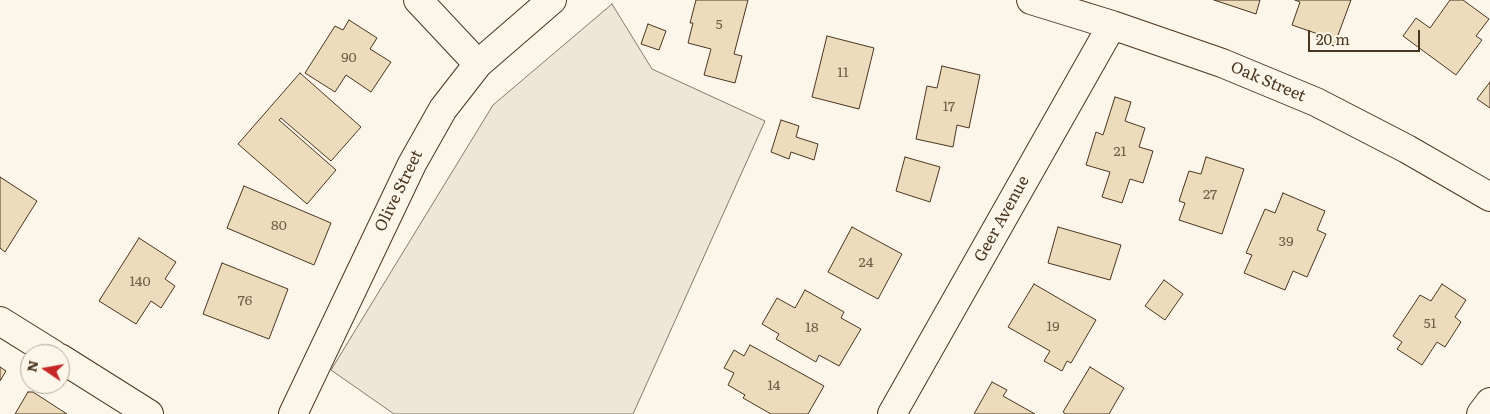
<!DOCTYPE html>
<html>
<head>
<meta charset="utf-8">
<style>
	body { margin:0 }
	#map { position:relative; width:1490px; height:414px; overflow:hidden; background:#fbf6e9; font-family:Literata,serif }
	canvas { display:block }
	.north { position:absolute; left:20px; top:344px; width:50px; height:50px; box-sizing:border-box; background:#fbf6e9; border:1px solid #b4a999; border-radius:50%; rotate:282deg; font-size:14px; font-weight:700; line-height:20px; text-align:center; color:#4a3520 }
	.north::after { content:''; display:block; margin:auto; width:18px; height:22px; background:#c62828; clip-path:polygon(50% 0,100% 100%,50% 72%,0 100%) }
	.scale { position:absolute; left:1308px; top:30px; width:112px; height:22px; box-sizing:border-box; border:2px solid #4a3520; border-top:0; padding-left:6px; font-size:15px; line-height:18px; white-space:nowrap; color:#4a3520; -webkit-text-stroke:4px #fbf6e9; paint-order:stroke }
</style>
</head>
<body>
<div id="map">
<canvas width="1490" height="414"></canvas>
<div class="north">N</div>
<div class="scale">20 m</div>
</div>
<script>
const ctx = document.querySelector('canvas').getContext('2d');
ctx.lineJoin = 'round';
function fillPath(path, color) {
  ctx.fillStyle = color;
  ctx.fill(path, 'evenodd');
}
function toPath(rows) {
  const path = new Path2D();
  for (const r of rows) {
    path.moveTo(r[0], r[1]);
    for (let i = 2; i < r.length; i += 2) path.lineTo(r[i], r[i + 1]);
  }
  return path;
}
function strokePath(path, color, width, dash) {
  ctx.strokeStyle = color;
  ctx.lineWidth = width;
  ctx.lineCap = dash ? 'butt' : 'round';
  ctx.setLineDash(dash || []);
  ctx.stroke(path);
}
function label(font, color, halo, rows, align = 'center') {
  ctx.font = font + ' Literata,serif';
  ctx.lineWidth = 4;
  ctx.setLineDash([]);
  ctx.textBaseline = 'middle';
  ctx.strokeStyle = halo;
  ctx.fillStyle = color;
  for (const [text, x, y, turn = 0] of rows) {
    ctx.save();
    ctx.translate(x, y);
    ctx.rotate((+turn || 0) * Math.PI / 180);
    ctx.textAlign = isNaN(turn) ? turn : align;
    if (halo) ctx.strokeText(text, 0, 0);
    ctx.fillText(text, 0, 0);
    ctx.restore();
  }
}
const green = toPath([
	[612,4,652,69,765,121,633,414,394,414,331,370,493,105,612,4]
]);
fillPath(green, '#ede6d9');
strokePath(green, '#887966', 1);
const building = toPath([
	[696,0,748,0,734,54,742,56,735,83,704,75,711,49,688,43,693,23,690,23,696,0],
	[1214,0,1260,0,1256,14,1214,0],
	[1295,0,1351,0,1334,46,1316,39,1318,34,1292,25,1300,2,1295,0],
	[1450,0,1463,0,1489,19,1476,36,1482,40,1456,75,1403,36,1416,18,1430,28,1450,0],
	[349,20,377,38,370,49,391,62,371,92,346,75,335,92,305,73,335,26,343,30,349,20],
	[648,24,666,31,659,50,641,44,648,24],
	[827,36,874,48,859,109,812,97,827,36],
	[942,66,980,75,969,128,957,125,953,147,916,139,927,86,937,88,942,66],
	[300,73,361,127,331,161,281,118,279,120,336,170,307,204,238,144,300,73],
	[1490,82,1490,108,1477,99,1490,82],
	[1115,97,1131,102,1125,121,1145,128,1139,147,1153,151,1143,183,1130,179,1122,203,1102,197,1110,172,1086,165,1096,132,1103,135,1115,97],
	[781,120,799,126,796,137,818,144,814,160,791,152,789,159,771,152,781,120],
	[905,157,940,167,930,202,896,191,905,157],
	[1206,157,1244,169,1222,234,1179,220,1185,203,1179,201,1189,171,1201,174,1206,157],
	[0,177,37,201,5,252,0,248,0,177],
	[244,186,331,223,314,265,227,228,244,186],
	[1283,193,1325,211,1317,230,1326,234,1307,277,1293,271,1285,290,1244,273,1252,255,1246,253,1265,209,1275,213,1283,193],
	[852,227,902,254,878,299,828,272,852,227],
	[1058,227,1121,245,1110,280,1048,263,1058,227],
	[139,238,176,262,165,279,175,286,161,308,151,301,136,324,99,301,139,238],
	[222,263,288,289,269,339,203,314,222,263],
	[1164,280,1183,294,1165,320,1145,306,1164,280],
	[1034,284,1096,320,1071,363,1067,361,1062,371,1044,361,1050,351,1008,327,1034,284],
	[1442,284,1466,300,1455,317,1461,322,1445,347,1437,342,1422,365,1397,349,1402,342,1393,336,1420,295,1431,301,1442,284],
	[805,290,844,312,841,318,861,329,839,366,819,355,816,362,776,339,779,334,762,324,777,298,795,308,805,290],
	[750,345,824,386,808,414,771,414,743,398,745,395,728,385,734,373,724,368,734,350,744,356,750,345],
	[0,367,6,371,0,381,0,367],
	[1090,367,1124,388,1109,414,1066,414,1063,412,1090,367],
	[992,382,1007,390,1003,396,1035,414,974,414,992,382],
	[28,392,33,392,67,414,15,414,28,392]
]);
fillPath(building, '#ecdcbc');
strokePath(building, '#4a3520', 1);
const minor = toPath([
	[418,0,478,64],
	[1031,0,1112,25,1222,63,1316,102,1407,149,1490,197],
	[0,321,53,354],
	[60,358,149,414],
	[293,414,412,164,443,109,478,64,552,0],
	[892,414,1112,25],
	[1481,414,1490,402]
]);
strokePath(minor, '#4a3520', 30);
strokePath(minor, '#fbf6e9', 28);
label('14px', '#725f47', null, [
	["5",719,25],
	["90",349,58],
	["11",843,73],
	["17",949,107],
	["21",1120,152],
	["27",1210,195],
	["80",279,226],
	["39",1286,242],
	["24",866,263],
	["140",140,282],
	["76",245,301],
	["51",1430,324],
	["19",1053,327],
	["18",812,328],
	["14",774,386]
]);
label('16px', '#4a3520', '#fbf6e9', [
	["Oak Street",1268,82,23],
	["Olive Street",399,191,-64],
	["Geer Avenue",1002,219,-61]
]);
</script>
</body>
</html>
